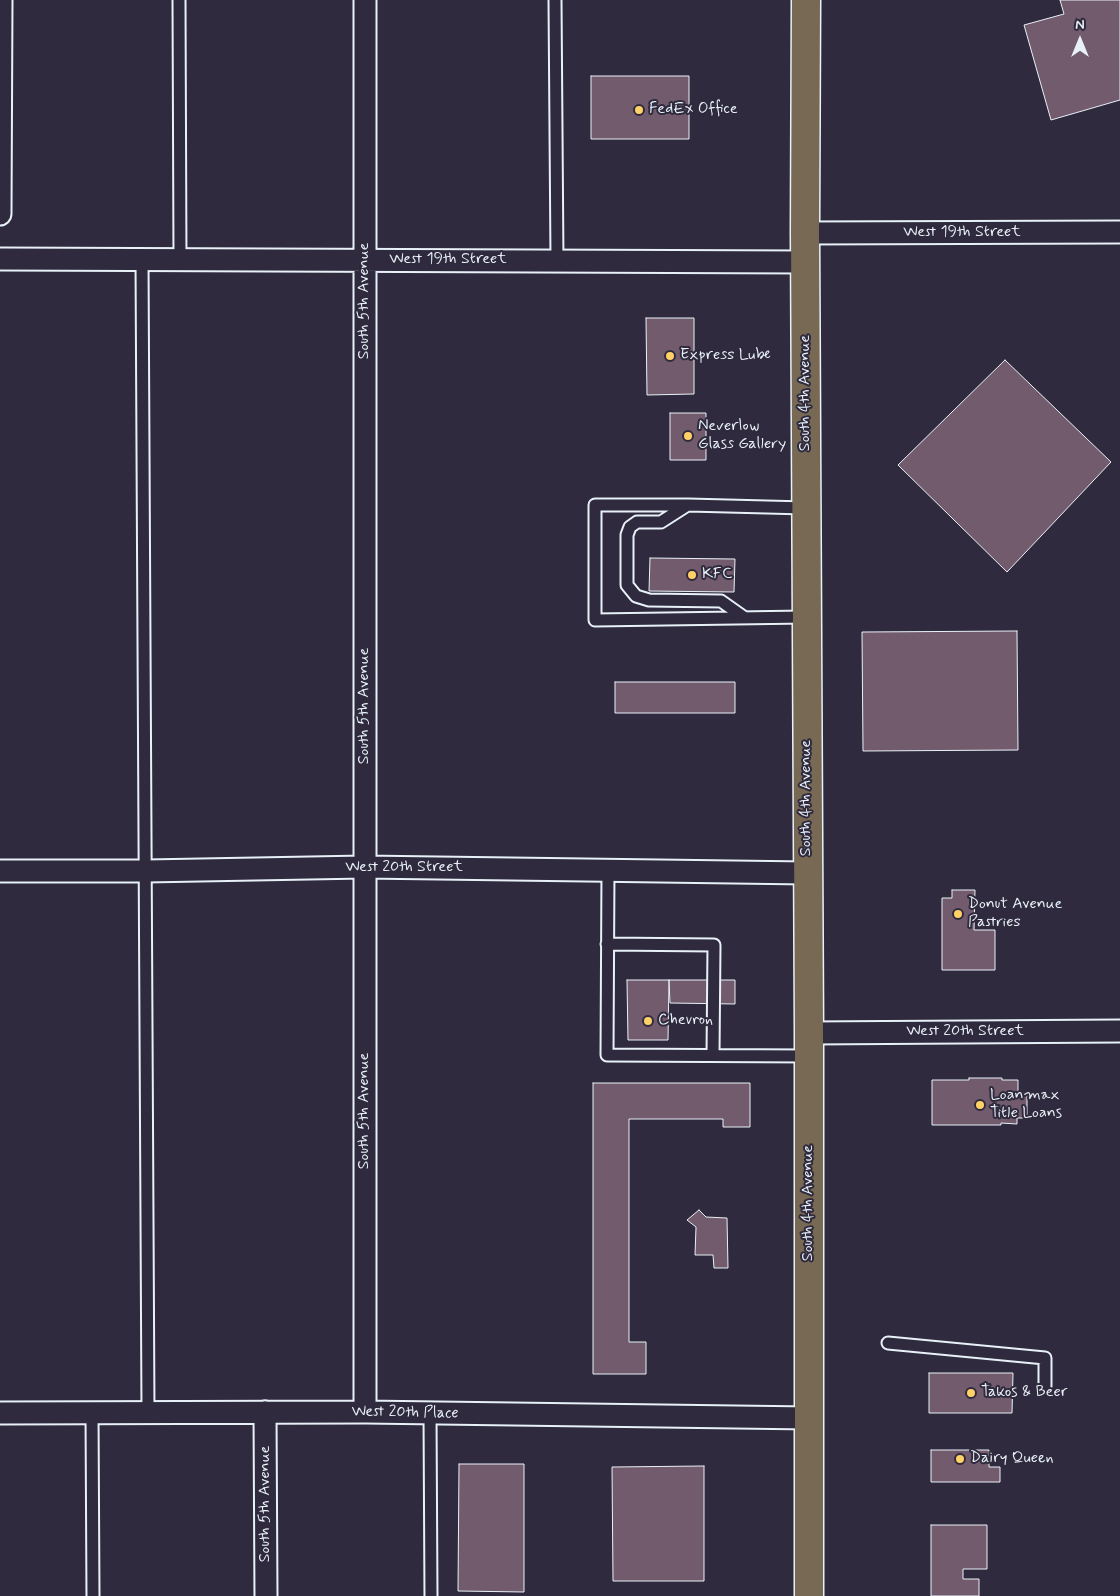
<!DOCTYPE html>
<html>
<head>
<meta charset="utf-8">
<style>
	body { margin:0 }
	#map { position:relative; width:1120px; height:1596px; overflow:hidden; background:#2f2a3d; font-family:Mynerve,sans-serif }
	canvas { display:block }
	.north { position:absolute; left:1055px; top:15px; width:50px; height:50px; -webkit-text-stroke:4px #2f2a3d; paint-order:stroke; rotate:0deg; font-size:14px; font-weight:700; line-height:20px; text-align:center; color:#e8f1f8 }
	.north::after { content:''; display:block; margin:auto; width:18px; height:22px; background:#e8f1f8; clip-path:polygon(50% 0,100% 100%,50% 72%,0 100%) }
</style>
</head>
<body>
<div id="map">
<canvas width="1120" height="1596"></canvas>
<div class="north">N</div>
</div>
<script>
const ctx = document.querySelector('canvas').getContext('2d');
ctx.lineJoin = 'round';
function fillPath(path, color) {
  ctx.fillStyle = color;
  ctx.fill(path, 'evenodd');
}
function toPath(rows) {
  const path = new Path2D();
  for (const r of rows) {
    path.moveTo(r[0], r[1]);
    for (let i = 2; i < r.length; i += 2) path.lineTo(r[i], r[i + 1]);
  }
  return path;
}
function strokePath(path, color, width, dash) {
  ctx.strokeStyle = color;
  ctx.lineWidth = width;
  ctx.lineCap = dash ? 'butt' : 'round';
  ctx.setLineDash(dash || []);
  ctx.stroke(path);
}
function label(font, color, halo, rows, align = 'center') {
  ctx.font = font + ' Mynerve,sans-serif';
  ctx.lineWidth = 4;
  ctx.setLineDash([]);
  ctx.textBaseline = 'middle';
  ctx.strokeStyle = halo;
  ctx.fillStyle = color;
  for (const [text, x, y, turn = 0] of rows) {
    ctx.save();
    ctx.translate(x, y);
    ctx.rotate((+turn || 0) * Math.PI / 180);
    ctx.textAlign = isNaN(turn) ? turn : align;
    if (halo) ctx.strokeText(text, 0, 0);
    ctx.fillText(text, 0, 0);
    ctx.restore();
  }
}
const building = toPath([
	[1060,0,1120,0,1120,100,1051,120,1024,25,1064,14,1060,0],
	[591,76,689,76,689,139,591,139,591,76],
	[646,318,694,318,694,394,647,395,646,318],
	[1005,360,1111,462,1007,572,898,465,1005,360],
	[670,413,706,413,706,460,670,460,670,413],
	[650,558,735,559,734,592,649,591,650,558],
	[1017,631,1018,750,863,751,862,632,1017,631],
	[615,682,735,682,735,713,615,713,615,682],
	[952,890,975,890,974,930,995,930,995,970,942,970,942,898,952,898,952,890],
	[627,980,669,980,668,1040,628,1040,627,980],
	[669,980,735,980,735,1004,670,1003,669,980],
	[969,1078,1002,1078,1002,1080,1018,1080,1018,1093,1027,1093,1027,1118,1017,1118,1017,1124,1001,1123,1001,1125,932,1125,932,1080,969,1080,969,1078],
	[593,1083,750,1083,750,1127,723,1127,723,1119,629,1119,629,1342,646,1342,646,1374,593,1374,593,1083],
	[699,1210,706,1217,727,1218,728,1268,714,1268,713,1255,695,1255,696,1227,687,1220,699,1210],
	[929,1373,1013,1373,1012,1413,929,1413,929,1373],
	[931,1450,989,1450,989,1467,1000,1467,1000,1482,931,1482,931,1450],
	[459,1464,524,1464,524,1592,458,1591,459,1464],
	[704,1466,704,1581,613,1581,612,1467,704,1466],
	[931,1525,987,1525,987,1569,963,1569,963,1579,979,1579,979,1596,931,1596,931,1525]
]);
fillPath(building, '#735b6e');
strokePath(building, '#e8f1f8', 1);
const service = toPath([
	[179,0,180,259],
	[555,0,557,260],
	[142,259,148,1412],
	[686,506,661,522,637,522,630,527,627,535,627,585,636,596,649,600,721,601,745,618],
	[806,508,688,505,595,505,595,620,806,617],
	[608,870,607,1055,809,1056],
	[607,944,714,945,713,1055],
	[888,1343,1045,1358,1045,1386],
	[92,1412,93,1596],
	[430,1413,431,1596]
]);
const minor = toPath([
	[0,214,1,0],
	[805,233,1120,232],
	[0,259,805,262],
	[0,871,146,871,364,867,807,873],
	[809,1033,1120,1031],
	[265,1412,266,1596],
	[365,1412,365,0],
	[0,1413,365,1412,810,1418]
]);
const primary = toPath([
	[806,0,805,233,809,1033,809,1596]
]);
strokePath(service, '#e8f1f8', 15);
strokePath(minor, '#e8f1f8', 25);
strokePath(primary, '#e8f1f8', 31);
strokePath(service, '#2f2a3d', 11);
strokePath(minor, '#2f2a3d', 21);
strokePath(primary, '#776954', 28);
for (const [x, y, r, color] of [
	[639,110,5,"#ffd166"],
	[670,356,5,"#ffd166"],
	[688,436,5,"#ffd166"],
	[692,575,5,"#ffd166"],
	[958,914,5,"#ffd166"],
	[648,1021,5,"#ffd166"],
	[980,1105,5,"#ffd166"],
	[971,1393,5,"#ffd166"],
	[960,1459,5,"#ffd166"]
]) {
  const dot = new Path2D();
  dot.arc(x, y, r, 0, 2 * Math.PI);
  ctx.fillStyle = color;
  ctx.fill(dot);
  strokePath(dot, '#2f2a3d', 2);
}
label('16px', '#e8f1f8', '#2f2a3d', [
	["FedEx Office",649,110],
	["Express Lube",680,356],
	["Neverlow",698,427],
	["Glass Gallery",698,445],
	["KFC",702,575],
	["Donut Avenue",968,905],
	["Pastries",968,923],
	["Chevron",658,1021],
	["Loanmax",990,1096],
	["Title Loans",990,1114],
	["Takos & Beer",981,1393],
	["Dairy Queen",970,1459]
], 'left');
label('16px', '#e8f1f8', '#2f2a3d', [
	["West 19th Street",962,233],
	["West 19th Street",448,260],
	["South 5th Avenue",365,301,-90],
	["South 4th Avenue",806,393,-90],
	["South 5th Avenue",365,706,-90],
	["South 4th Avenue",807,798,-90],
	["West 20th Street",404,868],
	["West 20th Street",965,1032],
	["South 5th Avenue",365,1111,-90],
	["South 4th Avenue",809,1203,-90],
	["West 20th Place",405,1413,1],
	["South 5th Avenue",266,1504,-90]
]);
</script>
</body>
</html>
